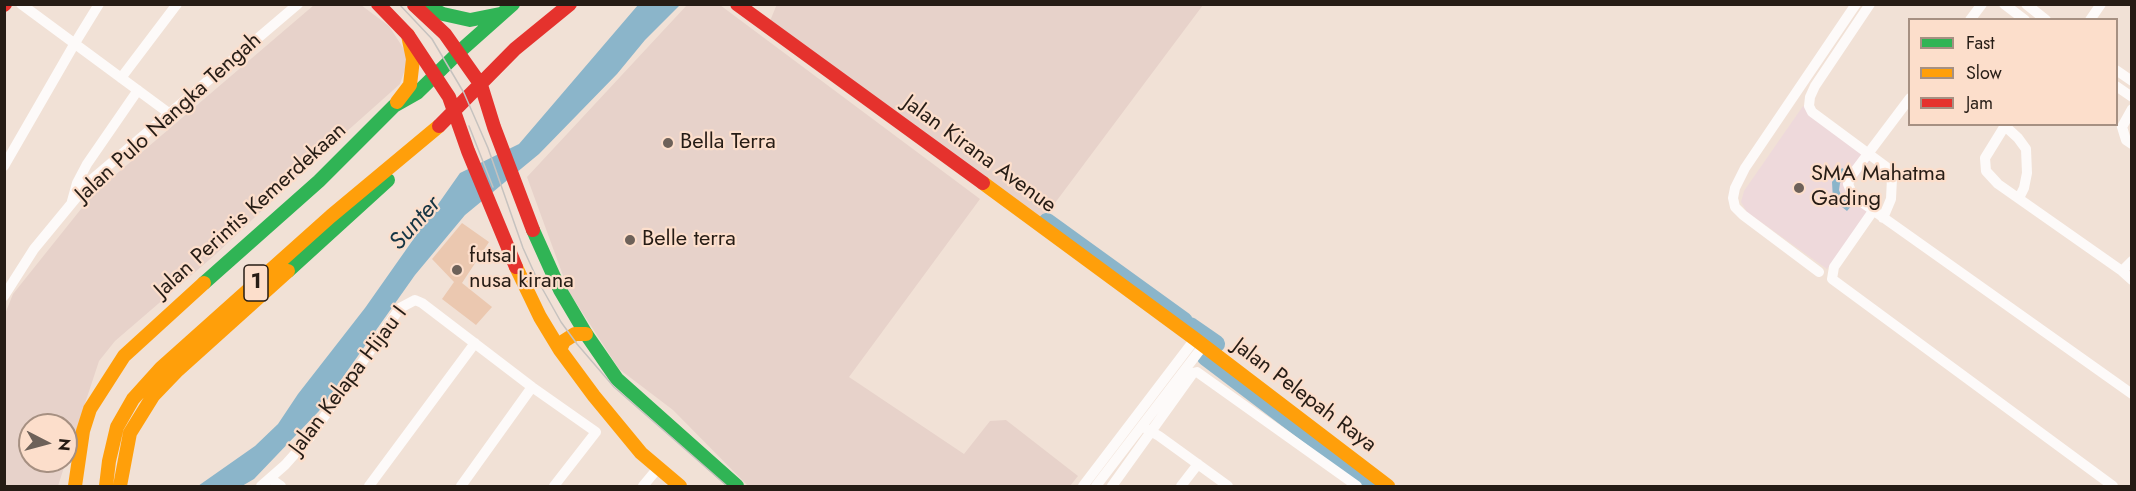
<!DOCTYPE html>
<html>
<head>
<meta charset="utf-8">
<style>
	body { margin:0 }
	#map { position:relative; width:2136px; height:491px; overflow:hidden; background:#f1e1d6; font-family:Jost,sans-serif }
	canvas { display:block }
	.frame { position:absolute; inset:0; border:6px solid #261c15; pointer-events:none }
	.legend { position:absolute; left:1908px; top:18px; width:210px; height:108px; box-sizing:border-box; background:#fcdecb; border:2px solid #a69082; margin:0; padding:8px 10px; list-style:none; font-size:18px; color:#261c15 }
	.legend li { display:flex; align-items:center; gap:12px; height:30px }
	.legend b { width:30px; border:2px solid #a69082 }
	.north { position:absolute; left:18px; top:413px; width:60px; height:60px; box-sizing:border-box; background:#fcdecb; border:2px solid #a69082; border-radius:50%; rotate:96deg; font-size:16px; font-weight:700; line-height:24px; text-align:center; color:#261c15 }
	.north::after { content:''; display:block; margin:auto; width:21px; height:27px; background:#6d6159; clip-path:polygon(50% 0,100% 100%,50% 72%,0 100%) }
</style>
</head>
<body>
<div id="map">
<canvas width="2136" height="491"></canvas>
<div class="frame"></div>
<ul class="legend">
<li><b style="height:8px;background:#30b455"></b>Fast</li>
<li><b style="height:8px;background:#ff9f0a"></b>Slow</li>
<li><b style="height:8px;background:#e5322d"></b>Jam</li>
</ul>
<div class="north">N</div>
</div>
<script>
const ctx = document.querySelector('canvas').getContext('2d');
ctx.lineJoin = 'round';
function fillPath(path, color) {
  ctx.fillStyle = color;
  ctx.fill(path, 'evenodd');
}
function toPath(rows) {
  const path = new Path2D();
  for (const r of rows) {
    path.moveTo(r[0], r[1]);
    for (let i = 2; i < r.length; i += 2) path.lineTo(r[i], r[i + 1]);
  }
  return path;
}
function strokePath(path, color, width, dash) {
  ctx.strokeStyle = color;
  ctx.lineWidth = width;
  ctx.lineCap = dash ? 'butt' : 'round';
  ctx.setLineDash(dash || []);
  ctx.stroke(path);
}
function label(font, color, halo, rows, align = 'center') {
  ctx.font = font + ' Jost,sans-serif';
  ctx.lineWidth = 4.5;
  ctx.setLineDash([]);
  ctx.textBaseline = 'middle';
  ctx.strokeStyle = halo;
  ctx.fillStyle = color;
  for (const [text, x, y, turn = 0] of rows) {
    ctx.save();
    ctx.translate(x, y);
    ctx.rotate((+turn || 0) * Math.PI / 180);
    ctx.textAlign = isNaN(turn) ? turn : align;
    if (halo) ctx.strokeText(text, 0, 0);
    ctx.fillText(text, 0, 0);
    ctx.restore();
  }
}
fillPath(toPath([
	[777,4,1203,5,1043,219,770,21],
	[314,5,361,5,389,26,409,57,400,84,327,149,216,254,115,341,99,361,66,461,66,425,30,425,30,461,66,461,58,486,5,486,5,314,13,294,93,194],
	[687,5,720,5,980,199,849,377,964,454,990,421,1006,420,1078,476,1070,486,748,486,673,410,619,369,569,292,527,177]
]), '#e7d2ca');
fillPath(toPath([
	[1803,106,1871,160,1852,185,1869,214,1827,269,1747,212,1741,202,1744,191]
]), '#eed9db');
fillPath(toPath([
	[462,223,489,242,462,283,492,307,476,325,442,299,454,282,432,259]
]), '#ebc8b0');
fillPath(toPath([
	[638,5,680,5,645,40,617,74,539,154,465,215,415,275,319,411,254,479,242,486,198,486,255,446,278,424,298,394,365,308,460,173,519,144],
	[1842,168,1848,172,1840,183,1839,190,1842,198,1852,205,1847,211,1833,200,1832,182]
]), '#8bb5ca');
strokePath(toPath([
	[1047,222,1184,321],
	[1190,326,1216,344],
	[1206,357,1376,486]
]), '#8bb5ca', 18);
strokePath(toPath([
	[21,4,170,114],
	[1870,4,1815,86,1810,97,1809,106,1812,112,1889,169,1892,178,1891,199,1883,218],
	[2004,4,2025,20],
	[2026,4,2046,20],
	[1970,20,1982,4],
	[2090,20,2101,4],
	[2116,70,2132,81],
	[121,78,177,4],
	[2116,86,2132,97],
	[1910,98,1852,175,1848,184,1853,196,2132,394],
	[2132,109,2122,127,2126,140,2132,144],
	[2006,124,1985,158,1986,171,1998,184,2122,271,2132,280],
	[2005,126,2018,138,2026,149,2027,173,2024,188,2019,198],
	[4,166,75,43,99,4],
	[72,201,77,183,87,164,138,90],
	[1873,211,1834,267,1832,279,2113,486],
	[2122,271,2132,261],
	[1819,272,1743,215,1735,207,1733,198,1735,188,1745,168,1856,4],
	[4,296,34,249,90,181,298,4],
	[1145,428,1159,436,1228,486],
	[271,479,281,486],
	[261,486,285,465,310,437,400,308,415,300,422,303,532,387,596,432,554,486],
	[369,486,475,343],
	[461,486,532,387],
	[643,486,658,468],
	[1083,486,1195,339],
	[1096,486,1203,346],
	[1112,486,1193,373,1197,372,1357,486],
	[1181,486,1198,464]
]), '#fdfaf9', 10);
strokePath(toPath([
	[421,4,443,14,470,20,500,14],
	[533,230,560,290,586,334,617,379,737,486],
	[288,271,388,180],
	[204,283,319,181,394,106,417,93,459,52,513,4]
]), '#30b455', 14);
strokePath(toPath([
	[397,102,410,85,413,59,408,35],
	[983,183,1195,339,1388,486],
	[516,267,540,317,560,350,594,396,641,453,680,486],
	[560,350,564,341,575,334,586,334],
	[75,486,83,431,90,409,124,356,204,283],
	[106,486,109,461,117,427,133,399,161,368,331,216,439,126],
	[120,486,130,433,153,396,178,370,288,271]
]), '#ff9f0a', 14);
strokePath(toPath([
	[378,4,408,35,449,97,468,151,516,267],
	[737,4,983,183],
	[4,5,5,4],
	[414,5,445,34,481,85,494,127,533,230],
	[439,126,515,49,570,4]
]), '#e5322d', 14);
strokePath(toPath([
	[399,4,432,39,464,93,488,148,523,248,538,281,561,322,577,344,614,387,727,486],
	[469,126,493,187]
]), '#c6c2bf', 1.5);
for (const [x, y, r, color] of [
	[668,143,6,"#6d6159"],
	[1799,188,6,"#6d6159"],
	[630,240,6,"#6d6159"],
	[457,270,6,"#6d6159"]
]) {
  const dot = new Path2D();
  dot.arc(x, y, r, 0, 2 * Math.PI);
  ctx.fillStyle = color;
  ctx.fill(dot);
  strokePath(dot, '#fcdecb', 2);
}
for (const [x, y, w] of [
	[256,283,24]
]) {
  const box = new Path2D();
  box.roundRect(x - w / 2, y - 18, w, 36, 4.5);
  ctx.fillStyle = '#fcdecb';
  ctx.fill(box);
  strokePath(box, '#261c15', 1.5);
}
label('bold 21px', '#261c15', null, [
	["1",256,283]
]);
label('22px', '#261c15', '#fcdecb', [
	["Jalan Pulo Nangka Tengah",169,118,-42],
	["Jalan Kirana Avenue",979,155,36],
	["Jalan Perintis Kemerdekaan",251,211,-42],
	["Jalan Kelapa Hijau I",349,381,-53],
	["Jalan Pelepah Raya",1304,396,37]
]);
label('22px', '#261c15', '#fcdecb', [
	["Bella Terra",680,143],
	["SMA Mahatma",1811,175],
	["Gading",1811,200],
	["Belle terra",642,240],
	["futsal",469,257],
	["nusa kirana",469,282]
], 'left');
label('italic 24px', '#163544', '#fcdecb', [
	["Sunter",416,224,-48]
]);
</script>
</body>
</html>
